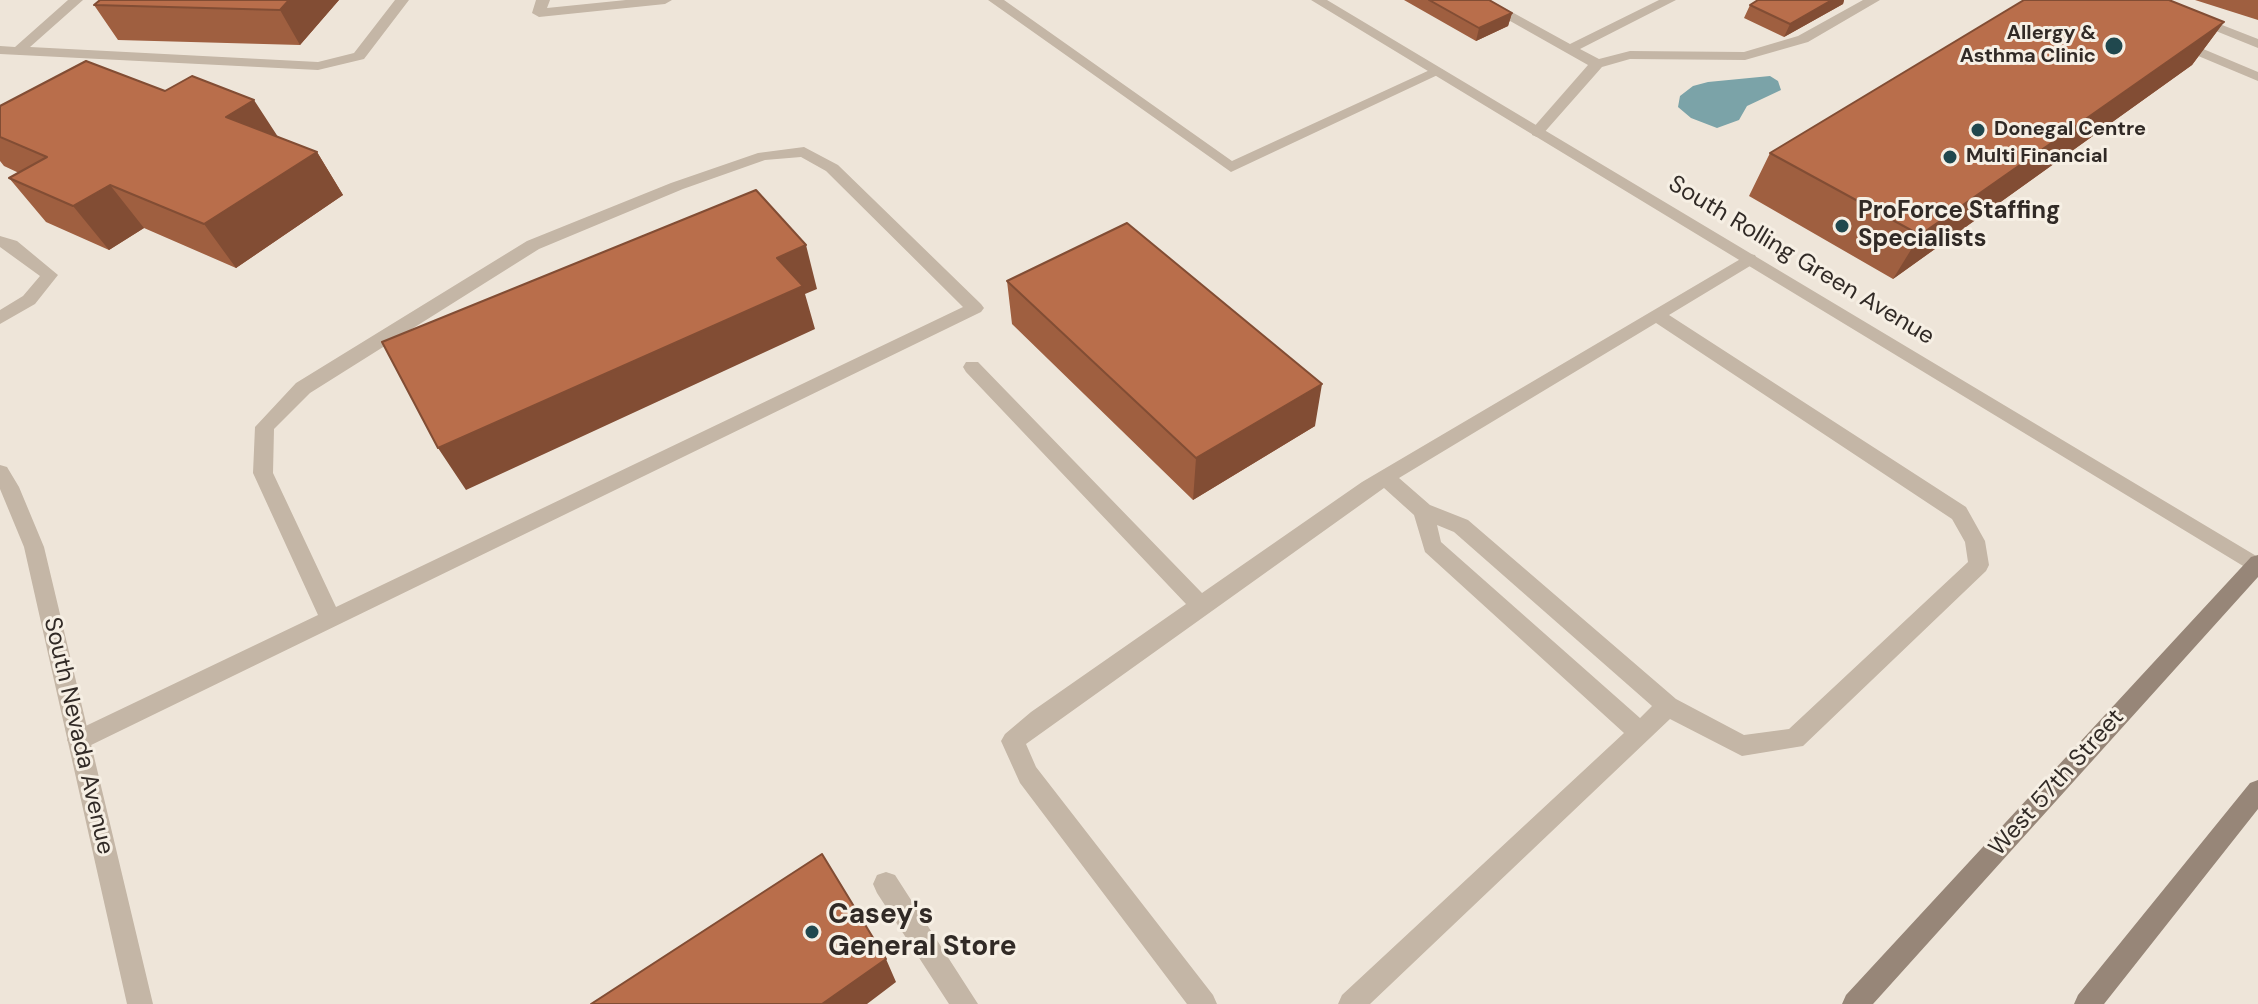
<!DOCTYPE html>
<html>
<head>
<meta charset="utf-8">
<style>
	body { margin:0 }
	canvas { display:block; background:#eee5d9 }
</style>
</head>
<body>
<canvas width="2258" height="1004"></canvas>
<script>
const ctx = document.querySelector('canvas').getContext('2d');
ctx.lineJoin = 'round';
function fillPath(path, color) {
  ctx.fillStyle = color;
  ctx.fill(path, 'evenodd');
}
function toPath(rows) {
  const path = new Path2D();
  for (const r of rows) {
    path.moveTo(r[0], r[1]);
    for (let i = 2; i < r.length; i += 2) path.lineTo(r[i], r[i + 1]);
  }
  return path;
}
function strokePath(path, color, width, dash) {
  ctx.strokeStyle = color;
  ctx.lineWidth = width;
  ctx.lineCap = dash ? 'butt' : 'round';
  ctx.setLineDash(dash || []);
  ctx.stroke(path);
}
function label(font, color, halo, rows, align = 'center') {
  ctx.font = font + ' "DM Sans",sans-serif';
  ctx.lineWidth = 6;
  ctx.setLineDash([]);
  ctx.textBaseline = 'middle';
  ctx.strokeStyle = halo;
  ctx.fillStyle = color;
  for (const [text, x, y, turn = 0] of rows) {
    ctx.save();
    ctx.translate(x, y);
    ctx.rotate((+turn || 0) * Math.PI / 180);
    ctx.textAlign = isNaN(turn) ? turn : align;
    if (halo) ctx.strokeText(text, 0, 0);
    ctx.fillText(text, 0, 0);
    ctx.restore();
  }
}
fillPath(toPath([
	[1770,76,1778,81,1781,90,1747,106,1739,120,1717,128,1691,118,1678,107,1680,96,1693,86,1708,82]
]), '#7ba3a8');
fillPath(toPath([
	[68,0,83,0,30,47,318,62,354,53,395,0,409,0,364,59,318,70,0,54,0,46,15,47,68,0],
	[536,0,550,0,547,8,626,0,672,0,665,4,539,17,532,13,536,0],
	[988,0,1004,0,1232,161,1432,69,1442,69,1444,72,1231,172,988,0],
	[1473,0,1490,0,1570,44,1659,0,1676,0,1580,49,1599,59,1630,51,1744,52,1798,36,1863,0,1880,0,1808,42,1745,60,1630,59,1602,67,1542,135,1537,137,1532,135,1532,129,1588,65,1473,0],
	[2139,0,2158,0,2258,39,2258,48,2139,0],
	[2177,38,2258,72,2258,81,2172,45,2172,39,2177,38],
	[804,147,838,165,981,304,984,308,981,312,87,747,79,750,71,747,67,740,71,733,318,615,253,473,255,427,296,383,527,241,671,183,758,153,804,147],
	[801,157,826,171,963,307,336,607,273,473,274,429,310,393,539,249,683,189,765,160,801,157],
	[0,236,17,241,58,275,35,304,0,324,0,310,23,296,40,276,0,247,0,236],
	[1749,254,1755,255,1757,259,1755,263,1669,315,1966,507,1985,541,1989,565,1986,571,1803,746,1742,756,1670,719,1370,1004,1338,1004,1342,995,1624,733,1425,552,1414,515,1384,488,1026,744,1036,767,1213,995,1217,1004,1187,1004,1020,783,1001,741,1005,734,1031,712,1186,604,966,372,963,367,966,362,978,362,1202,593,1362,482,1749,254],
	[1656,323,1952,519,1965,542,1968,562,1789,729,1744,735,1676,699,1468,520,1430,505,1399,478,1656,323],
	[1437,525,1454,532,1652,706,1640,718,1441,542,1437,525],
	[886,872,895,875,978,1004,949,1004,877,893,873,884,877,875,886,872]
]), '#c4b6a6');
fillPath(toPath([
	[1311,0,1327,0,2258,557,2258,575,1311,0],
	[0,465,7,467,19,487,44,547,153,1004,127,1004,24,547,0,489,0,465]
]), '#c4b6a6');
fillPath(toPath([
	[2258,555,2258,577,1873,1004,1842,1004,1846,995,2251,557,2258,555],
	[2258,780,2258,809,2104,1004,2074,1004,2078,995,2250,783,2258,780]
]), '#978678');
fillPath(toPath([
	[339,0,300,45,118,40,94,5],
	[1404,0,1489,0,1512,13,1508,26,1476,41],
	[1758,0,1844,0,1843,4,1784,37,1744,18,1750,5],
	[2195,0,2258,0,2258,20],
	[2224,22,2192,65,1893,279,1749,196,1770,153],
	[0,106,278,137,317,152,343,195,236,268,144,228,109,250,46,222,9,178,19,173,4,166,0,161],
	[1007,281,1315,426,1193,500,1012,324]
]), '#9f5f40');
fillPath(toPath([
	[289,0,339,0,300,45,280,10],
	[1832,0,1844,0,1843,4,1784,37,1790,24],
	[1512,13,1508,26,1476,41,1479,28],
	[2224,22,2192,65,1893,279,1920,235],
	[254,100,282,143,226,117],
	[317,152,343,195,236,268,204,224],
	[110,185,144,228,109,250,73,206],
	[806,245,817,289,805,294,815,329,466,490,438,448,777,258],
	[1322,384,1315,426,1193,500,1196,458],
	[886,959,896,982,867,1004,822,1004]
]), '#824d34');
const building = toPath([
	[100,0,289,0,280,10,94,5,100,0],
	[1429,0,1489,0,1512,13,1479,28,1429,0],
	[1758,0,1832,0,1790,24,1750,5,1758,0],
	[2024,0,2169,0,2224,22,1920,235,1770,153,2024,0],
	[86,61,165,91,192,76,254,100,226,117,317,152,204,224,110,185,73,206,9,178,47,157,0,137,0,106,86,61],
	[756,190,806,245,777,258,803,286,438,448,382,342,756,190],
	[1127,223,1322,384,1196,458,1007,281,1127,223],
	[822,854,886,959,822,1004,591,1004,822,854]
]);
fillPath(building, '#b96e4b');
strokePath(building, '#824d34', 2);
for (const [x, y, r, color] of [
	[2114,46,10,"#20484e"],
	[1978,130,8,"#20484e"],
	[1950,157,8,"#20484e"],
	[1842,226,8,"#20484e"],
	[812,932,8,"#20484e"]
]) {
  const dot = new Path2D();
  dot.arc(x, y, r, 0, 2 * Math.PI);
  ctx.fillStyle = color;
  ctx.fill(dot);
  strokePath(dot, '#f6efe4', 3);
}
label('bold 20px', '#312a26', '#f6efe4', [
	["Allergy &",2096,34,"right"],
	["Asthma Clinic",2096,57,"right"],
	["Donegal Centre",1994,130],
	["Multi Financial",1966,157]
], 'left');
label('bold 24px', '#312a26', '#f6efe4', [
	["ProForce Staffing",1858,212],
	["Specialists",1858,240]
], 'left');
label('24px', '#312a26', '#f6efe4', [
	["South Rolling Green Avenue",1801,261,31],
	["South Nevada Avenue",78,736,77],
	["West 57th Street",2057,783,-48]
]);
label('bold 28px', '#312a26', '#f6efe4', [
	["Casey's",828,916],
	["General Store",828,948]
], 'left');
</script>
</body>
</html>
